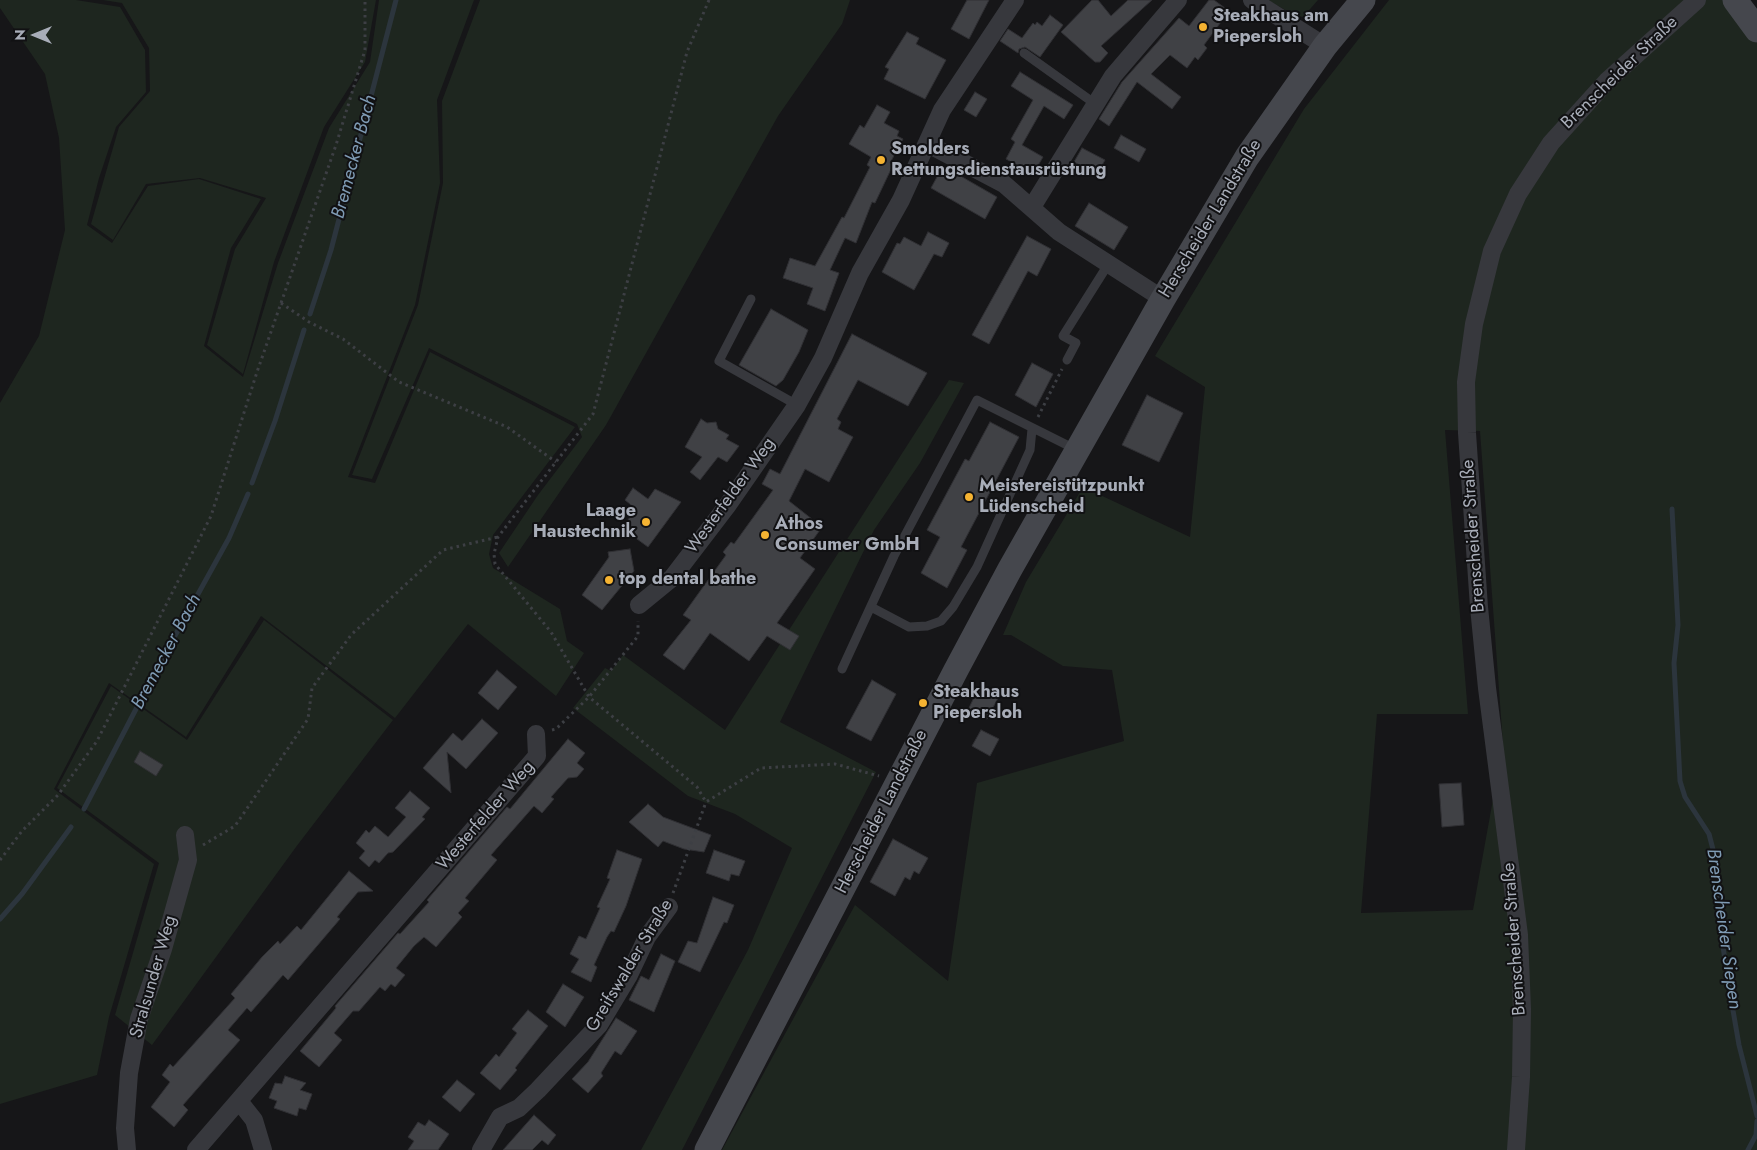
<!DOCTYPE html>
<html>
<head>
<meta charset="utf-8">
<style>
	body { margin:0 }
	#map { position:relative; width:1757px; height:1150px; overflow:hidden; background:#161618; font-family:Jost,sans-serif }
	canvas { display:block }
	.north { position:absolute; left:10px; top:10px; width:50px; height:50px; -webkit-text-stroke:4px #111113; paint-order:stroke; rotate:270deg; font-size:14px; font-weight:700; line-height:20px; text-align:center; color:#a8adb8 }
	.north::after { content:''; display:block; margin:auto; width:18px; height:22px; background:#a8adb8; clip-path:polygon(50% 0,100% 100%,50% 72%,0 100%) }
</style>
</head>
<body>
<div id="map">
<canvas width="1757" height="1150"></canvas>
<div class="north">N</div>
</div>
<script>
const ctx = document.querySelector('canvas').getContext('2d');
ctx.lineJoin = 'round';
function fillPath(path, color) {
  ctx.fillStyle = color;
  ctx.fill(path, 'evenodd');
}
function toPath(rows) {
  const path = new Path2D();
  for (const r of rows) {
    path.moveTo(r[0], r[1]);
    for (let i = 2; i < r.length; i += 2) path.lineTo(r[i], r[i + 1]);
  }
  return path;
}
function strokePath(path, color, width, dash) {
  ctx.strokeStyle = color;
  ctx.lineWidth = width;
  ctx.lineCap = dash ? 'butt' : 'round';
  ctx.setLineDash(dash || []);
  ctx.stroke(path);
}
function label(font, color, halo, rows, align = 'center') {
  ctx.font = font + ' Jost,sans-serif';
  ctx.lineWidth = 4;
  ctx.setLineDash([]);
  ctx.textBaseline = 'middle';
  ctx.strokeStyle = halo;
  ctx.fillStyle = color;
  for (const [text, x, y, turn = 0] of rows) {
    ctx.save();
    ctx.translate(x, y);
    ctx.rotate((+turn || 0) * Math.PI / 180);
    ctx.textAlign = isNaN(turn) ? turn : align;
    if (halo) ctx.strokeText(text, 0, 0);
    ctx.fillText(text, 0, 0);
    ctx.restore();
  }
}
fillPath(toPath([
	[0,0,76,0,120,7,145,50,146,92,116,127,99,178,87,225,112,243,148,186,199,179,261,199,231,248,204,346,243,377,278,263,329,128,370,62,379,0,474,0,437,100,440,183,415,305,348,477,375,483,430,352,575,427,493,535,489,554,493,568,560,609,567,641,584,653,556,696,468,624,395,718,261,616,186,737,109,683,54,789,154,864,109,1017,97,1075,0,1104,0,403,39,336,65,230,59,138,45,74,0,8],
	[103,0,376,0,365,62,324,127,274,262,243,374,207,345,235,249,266,198,200,178,146,184,113,240,91,224,119,127,150,91,149,48,122,3],
	[480,0,850,0,842,24,778,116,606,425,508,567,499,553,538,495,582,437,577,424,429,348,372,479,352,475,418,305,443,183,442,101],
	[1268,0,1318,0,1303,17,1294,15],
	[1389,0,1723,0,1757,43,1757,1150,722,1150,855,905,948,981,977,783,1124,741,1112,670,1063,666,1011,635,1003,635,1026,582,1083,487,1190,537,1205,387,1155,356,1304,109],
	[1445,430,1480,431,1503,744,1473,910,1361,913,1377,714,1468,714],
	[949,380,964,383,920,463,874,530,780,722,876,772,682,1150,641,1150,748,950,792,848,735,814,688,796,573,708,605,668,611,671,623,655,725,730],
	[264,620,393,720,296,847,152,1045,115,1015,159,863,57,788,111,686,187,740]
]), '#1e261f');
strokePath(toPath([
	[310,314,331,250,396,0],
	[252,483,275,421,304,330],
	[1672,509,1678,625,1674,663,1680,781,1685,797,1709,834,1716,861,1722,940,1730,993,1739,1045,1757,1116],
	[84,809,161,661,229,538,248,494],
	[0,919,22,894,71,827],
	[1748,1150,1756,1135,1757,1121]
]), '#2c353d', 5);
const building = toPath([
	[967,0,989,0,969,39,951,29,967,0],
	[1092,0,1098,0,1111,16,1128,0,1152,0,1101,46,1108,53,1100,62,1095,62,1061,32,1092,0],
	[1209,0,1214,0,1229,11,1204,45,1207,48,1198,60,1195,57,1187,68,1170,55,1151,74,1181,97,1172,109,1137,82,1109,126,1099,119,1122,82,1179,18,1189,26,1209,0],
	[1050,15,1063,25,1040,57,1025,47,1019,49,1018,53,1000,41,1008,29,1022,38,1033,23,1035,25,1037,22,1042,26,1050,15],
	[907,32,919,38,916,44,946,60,925,99,884,79,889,69,885,67,907,32],
	[1020,72,1073,105,1064,119,1044,106,1022,145,1043,157,1033,174,1006,159,1015,142,1011,139,1033,100,1011,86,1020,72],
	[975,92,987,99,976,117,964,110,975,92],
	[877,105,890,112,884,123,899,131,897,136,903,139,890,163,893,165,875,203,872,202,856,243,845,238,830,270,839,273,825,311,807,304,813,288,783,278,790,258,815,266,842,217,844,218,870,167,867,165,871,157,849,144,860,125,864,128,877,105],
	[1121,135,1146,149,1139,162,1114,148,1121,135],
	[1082,148,1105,160,1097,174,1074,162,1082,148],
	[943,166,997,197,985,219,931,188,943,166],
	[1089,203,1128,227,1114,250,1075,226,1089,203],
	[928,232,949,243,942,257,934,254,914,290,882,272,897,243,900,244,904,237,921,246,928,232],
	[1027,236,1051,249,1037,276,1028,271,989,344,972,335,1027,236],
	[771,309,808,330,799,352,783,380,776,386,739,365,771,309],
	[852,334,927,373,908,406,858,380,837,419,841,422,838,429,853,437,829,482,805,469,789,501,822,527,800,558,815,569,777,623,799,636,790,650,767,636,749,661,710,633,684,670,663,655,691,620,683,615,726,555,723,552,731,542,734,544,773,490,762,484,770,469,780,474,852,334],
	[1032,363,1053,374,1036,407,1015,395,1032,363],
	[1147,395,1183,413,1159,462,1122,445,1147,395],
	[701,419,707,423,716,422,718,429,729,435,726,439,739,446,727,462,718,457,700,480,690,472,702,457,685,447,701,419],
	[990,422,1019,437,961,547,967,550,947,588,921,573,940,537,927,530,965,459,969,461,990,422],
	[633,488,648,499,655,489,681,502,648,547,622,528,636,509,625,500,633,488],
	[630,549,634,571,602,610,582,595,609,557,608,552,630,549],
	[497,670,517,687,498,710,478,693,497,670],
	[872,680,896,694,871,741,846,728,872,680],
	[979,687,999,696,987,719,968,710,979,687],
	[482,719,498,733,466,769,447,752,451,793,423,768,453,733,462,741,482,719],
	[981,730,999,739,990,756,972,746,981,730],
	[568,739,585,753,577,763,584,769,577,777,568,778,551,797,554,799,542,813,534,806,491,855,497,860,465,898,469,901,458,913,462,917,436,947,424,937,414,946,396,968,405,975,395,987,391,984,385,991,380,987,359,1011,353,1011,334,1033,342,1040,319,1067,300,1051,336,1008,335,1006,398,933,400,934,429,902,427,900,507,807,510,809,568,739],
	[140,751,163,765,156,776,134,762,140,751],
	[1461,783,1464,825,1442,827,1439,784,1461,783],
	[410,791,430,808,422,817,425,819,393,852,388,853,379,863,375,860,369,867,359,858,365,851,356,843,366,830,369,833,375,826,388,837,406,817,395,808,410,791],
	[648,804,663,817,711,835,704,852,684,849,663,841,658,847,629,822,648,804],
	[893,839,928,858,919,874,914,871,910,880,905,877,895,896,870,882,893,839],
	[617,850,642,859,626,906,614,932,611,931,607,937,594,965,597,967,591,982,571,972,579,959,570,954,579,936,586,939,600,908,597,907,610,879,607,878,617,850],
	[714,850,745,861,739,876,731,874,729,881,706,873,714,850],
	[349,871,373,891,358,892,337,917,340,919,288,980,283,975,251,1012,247,1008,228,1030,240,1040,183,1105,188,1110,174,1127,151,1107,170,1082,162,1075,170,1064,173,1067,235,998,231,994,262,957,278,941,280,944,297,926,301,930,349,871],
	[713,897,734,905,727,923,724,922,700,972,678,962,688,941,697,943,713,897],
	[661,954,675,961,654,1012,629,1000,641,976,649,980,661,954],
	[563,984,584,997,565,1027,546,1012,563,984],
	[528,1010,548,1026,515,1068,517,1070,500,1090,480,1073,496,1054,499,1057,517,1033,512,1029,528,1010],
	[616,1018,637,1031,621,1055,615,1051,601,1073,603,1076,588,1093,572,1079,588,1062,616,1018],
	[285,1076,306,1083,300,1090,312,1094,306,1110,299,1108,297,1116,274,1108,277,1101,269,1098,275,1083,282,1084,285,1076],
	[457,1080,475,1094,460,1112,442,1097,457,1080],
	[534,1115,556,1135,548,1145,542,1140,532,1150,503,1150,534,1115],
	[429,1120,449,1134,438,1150,408,1150,414,1141,408,1137,418,1122,425,1126,429,1120]
]);
fillPath(building, '#404145');
strokePath(building, '#303034', 1);
strokePath(toPath([
	[709,0,687,52,593,414,498,537,494,554,495,564,551,632,589,697,697,787,706,802,761,768,835,764,879,776],
	[281,303,309,322,343,339,399,382,507,427,556,462],
	[1038,417,1062,369],
	[552,730,556,729,589,697,638,636,638,621],
	[203,845,235,826,308,719,312,688,351,635,443,550,498,537],
	[0,860,22,831,58,795,97,741,211,516,257,372,336,145,365,50,365,0],
	[673,893,706,802]
]), '#3d3f44', 3, [2.5, 4]);
strokePath(toPath([
	[1024,53,1094,103],
	[751,299,719,361,797,405],
	[1067,360,1076,343,1063,336,1109,263],
	[871,607,909,627,927,626,941,621,953,607,977,567,1030,450,1032,429],
	[842,669,894,556,977,400,1075,449]
]), '#37383d', 9);
strokePath(toPath([
	[1252,0,1325,46],
	[928,144,1004,184,1059,232,1163,299],
	[1032,207,1113,76,1178,0],
	[639,605,672,578,727,506,797,405,823,358,860,273,901,200,942,110,1015,0],
	[239,1101,254,1120,263,1150],
	[127,1150,125,1128,129,1073,139,1019,163,949,188,860,185,835],
	[196,1150,537,756,536,734],
	[481,1150,500,1117,519,1108,538,1090,599,1025,629,975,647,937,669,907],
	[1516,1150,1521,1077,1522,1009,1519,935,1487,688,1479,607,1467,433,1466,382,1474,324,1492,251,1518,194,1551,143,1607,81,1697,0]
]), '#37383d', 18);
strokePath(toPath([
	[1735,0,1757,30],
	[707,1150,956,670,1010,569,1163,299,1247,157,1325,46,1363,0]
]), '#45474d', 25);
for (const [x, y, r, color] of [
	[1203,27,5,"#f5b332"],
	[881,160,5,"#f5b332"],
	[969,497,5,"#f5b332"],
	[646,522,5,"#f5b332"],
	[765,535,5,"#f5b332"],
	[609,580,5,"#f5b332"],
	[923,703,5,"#f5b332"]
]) {
  const dot = new Path2D();
  dot.arc(x, y, r, 0, 2 * Math.PI);
  ctx.fillStyle = color;
  ctx.fill(dot);
  strokePath(dot, '#111113', 2);
}
label('bold 18px', '#a8adb8', '#111113', [
	["Steakhaus am",1213,17],
	["Piepersloh",1213,38],
	["Smolders",891,150],
	["Rettungsdienstausrüstung",891,171],
	["Meistereistützpunkt",979,487],
	["Lüdenscheid",979,508],
	["Laage",636,512,"right"],
	["Haustechnik",636,533,"right"],
	["Athos",775,525],
	["Consumer GmbH",775,546],
	["top dental bathe",619,580],
	["Steakhaus",933,693],
	["Piepersloh",933,714]
], 'left');
label('18px', '#a8adb8', '#111113', [
	["Brenscheider Straße",1620,73,-44],
	["Herscheider Landstraße",1211,219,-59],
	["Westerfelder Weg",731,496,-54],
	["Brenscheider Straße",1474,536,-94],
	["Herscheider Landstraße",882,812,-63],
	["Westerfelder Weg",486,816,-49],
	["Brenscheider Straße",1515,939,-94],
	["Greifswalder Straße",630,966,-59],
	["Stralsunder Weg",154,977,-74]
]);
label('italic 19px', '#7f9bb4', '#111113', [
	["Bremecker Bach",355,157,-75],
	["Bremecker Bach",167,652,-62],
	["Brenscheider Siepen",1723,929,82]
]);
</script>
</body>
</html>
